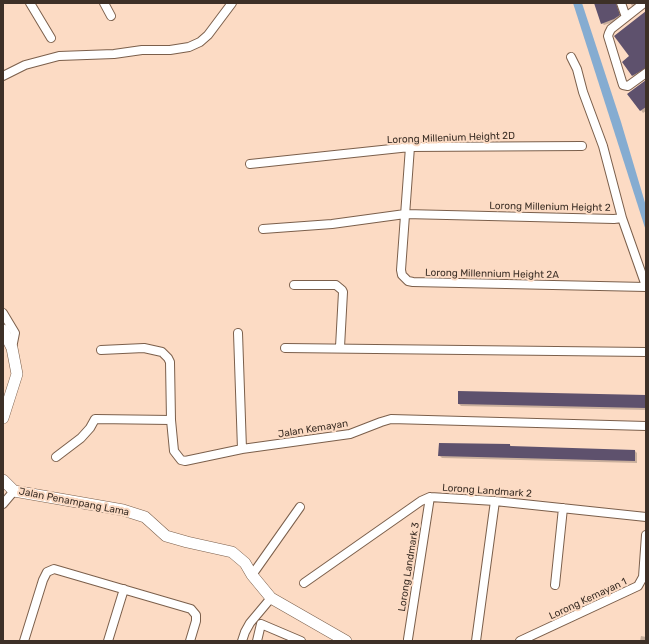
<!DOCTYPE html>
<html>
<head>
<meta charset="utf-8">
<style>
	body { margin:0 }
	#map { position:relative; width:649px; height:644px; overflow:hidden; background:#fcdbc4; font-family:Rubik,sans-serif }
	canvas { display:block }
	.frame { position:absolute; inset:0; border:4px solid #3d3027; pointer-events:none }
</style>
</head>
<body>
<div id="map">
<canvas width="649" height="644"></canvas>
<div class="frame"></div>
</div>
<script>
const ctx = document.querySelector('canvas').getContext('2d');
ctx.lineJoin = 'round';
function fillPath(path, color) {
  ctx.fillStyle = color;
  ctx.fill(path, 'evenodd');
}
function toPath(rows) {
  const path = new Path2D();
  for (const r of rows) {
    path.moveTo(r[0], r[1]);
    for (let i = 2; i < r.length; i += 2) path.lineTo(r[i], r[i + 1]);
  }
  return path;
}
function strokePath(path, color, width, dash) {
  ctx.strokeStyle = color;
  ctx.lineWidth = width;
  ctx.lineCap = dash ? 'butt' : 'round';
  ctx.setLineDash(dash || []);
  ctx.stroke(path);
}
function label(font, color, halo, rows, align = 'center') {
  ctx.font = font + ' Rubik,sans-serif';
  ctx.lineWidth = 4;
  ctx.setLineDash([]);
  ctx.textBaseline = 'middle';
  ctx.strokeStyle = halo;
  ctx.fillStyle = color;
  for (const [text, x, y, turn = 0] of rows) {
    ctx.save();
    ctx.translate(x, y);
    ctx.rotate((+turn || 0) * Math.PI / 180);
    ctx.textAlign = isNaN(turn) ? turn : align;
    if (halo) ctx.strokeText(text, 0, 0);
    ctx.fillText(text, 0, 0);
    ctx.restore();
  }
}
fillPath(toPath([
	[573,3,582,3,621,122,646,206,646,231]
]), '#85acd1');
fillPath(toPath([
	[595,3,617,3,621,18,617,21,604,25,602,23],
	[630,3,640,3,632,6],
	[646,12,646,71,635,78,623,62,631,56],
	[646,81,646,111,643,113,629,94],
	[646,396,646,410,461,406,459,404],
	[510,445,512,447,635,451,637,453,637,463,442,458,439,455],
	[641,636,646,637,646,641,640,641]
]), '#0003');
fillPath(toPath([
	[594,3,616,3,620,15,614,19,601,24],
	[646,11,646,68,632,76,622,62,629,56,614,36],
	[646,80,646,107,640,111,627,94],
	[458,391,646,395,646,408,458,404],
	[439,443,510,444,510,446,635,450,635,461,438,456]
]), '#5e516d');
const street = toPath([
	[30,3,51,38],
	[104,3,111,16],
	[621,3,626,17],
	[644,3,611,29,609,33,608,36,623,85,628,86,646,73],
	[571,57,577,69,583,92,603,146,622,218],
	[3,76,25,65,59,56,114,54,142,50,170,50,189,47,200,42,208,35,232,3],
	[410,147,401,270,402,275,408,281,413,282,646,287],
	[250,164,410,147,582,146],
	[263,229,332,224,405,214,614,219,622,218,646,286],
	[294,285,336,285,342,290,343,292,340,347],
	[3,313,15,333,12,348],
	[238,333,242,449],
	[285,348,646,352],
	[101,350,144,348,162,352,168,358,170,362,171,420,174,451,181,460,185,461,242,449,350,434,381,422,391,419,646,426],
	[56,457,81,438,90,428,95,419,171,420],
	[3,504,14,491],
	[252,575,300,507],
	[304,583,421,501,430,497,495,501,646,517],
	[555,585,563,508],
	[408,639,430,497],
	[24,641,43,580,47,572,54,569,191,609,196,615,196,621,190,641],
	[108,641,124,589],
	[242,641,245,632,250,623,271,598],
	[257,641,261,624,301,641],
	[476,641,495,501],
	[520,641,638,586,643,577,646,535]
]);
const secondary = toPath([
	[3,330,12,348,17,374,3,418],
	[3,480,14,491,123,510,145,517,166,536,187,542,232,552,245,563,252,575,271,598,346,641]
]);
strokePath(street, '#7b5f4b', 10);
strokePath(secondary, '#7b5f4b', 12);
strokePath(street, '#fff', 8);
strokePath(secondary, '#fff', 11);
label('10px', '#3d3027', '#fcdbc4', [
	["Lorong Millenium Height 2D",451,138,-2],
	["Lorong Millenium Height 2",550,207,1],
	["Lorong Millennium Height 2A",492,274,1],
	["Jalan Kemayan",313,429,-9],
	["Lorong Landmark 2",487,491,4],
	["Jalan Penampang Lama",74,502,11],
	["Lorong Landmark 3",409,567,-81],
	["Lorong Kemayan 1",588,599,-25]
]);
</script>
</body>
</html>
